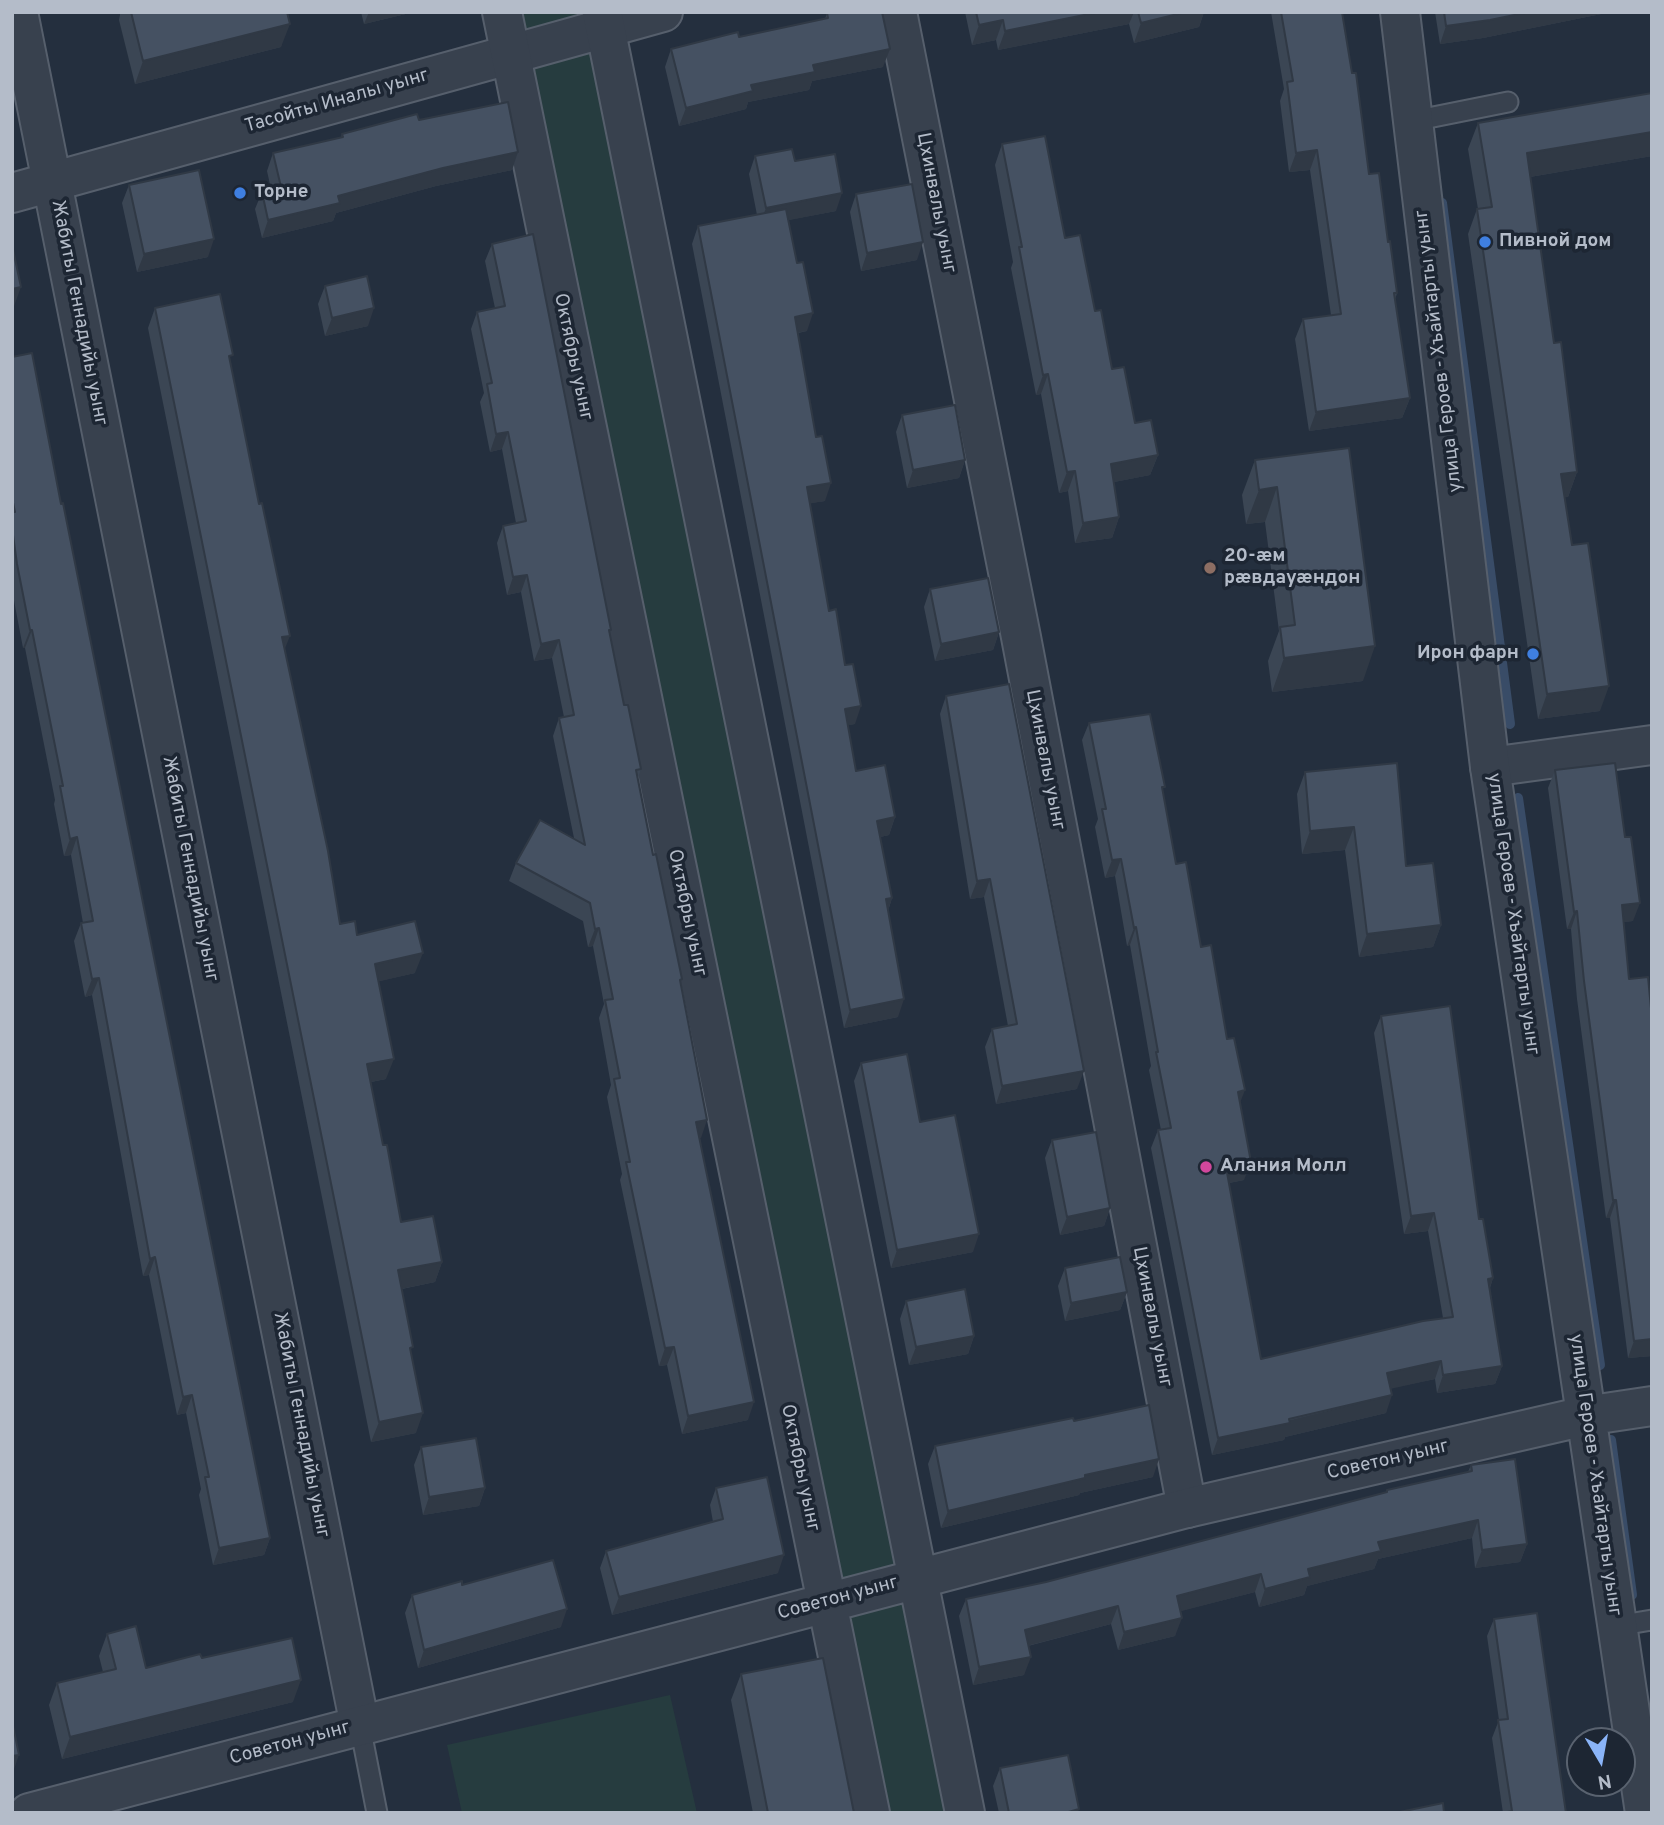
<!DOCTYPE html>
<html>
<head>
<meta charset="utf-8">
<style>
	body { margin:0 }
	#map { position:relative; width:1664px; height:1825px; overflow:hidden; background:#242f3e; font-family:Overpass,sans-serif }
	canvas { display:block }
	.frame { position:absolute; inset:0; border:14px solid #b4bcc9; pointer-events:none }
	.north { position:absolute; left:1566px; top:1727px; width:70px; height:70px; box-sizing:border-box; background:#1d2633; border:2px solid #59626f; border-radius:50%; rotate:170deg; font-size:19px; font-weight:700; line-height:28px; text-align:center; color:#b4bcc9 }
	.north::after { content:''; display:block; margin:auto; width:24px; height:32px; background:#8ab4f8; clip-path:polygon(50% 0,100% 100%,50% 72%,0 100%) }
</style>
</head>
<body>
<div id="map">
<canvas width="1664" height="1825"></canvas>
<div class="frame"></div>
<div class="north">N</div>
</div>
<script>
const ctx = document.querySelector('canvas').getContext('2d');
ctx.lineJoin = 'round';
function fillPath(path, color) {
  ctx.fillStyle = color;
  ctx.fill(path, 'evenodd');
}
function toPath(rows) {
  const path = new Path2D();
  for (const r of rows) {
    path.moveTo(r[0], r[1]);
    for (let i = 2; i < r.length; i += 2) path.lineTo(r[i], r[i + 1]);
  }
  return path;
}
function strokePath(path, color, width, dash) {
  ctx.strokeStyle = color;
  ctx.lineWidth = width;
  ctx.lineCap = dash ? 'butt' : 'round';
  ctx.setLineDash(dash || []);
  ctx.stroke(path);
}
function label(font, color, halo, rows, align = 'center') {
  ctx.font = font + ' Overpass,sans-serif';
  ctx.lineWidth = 7;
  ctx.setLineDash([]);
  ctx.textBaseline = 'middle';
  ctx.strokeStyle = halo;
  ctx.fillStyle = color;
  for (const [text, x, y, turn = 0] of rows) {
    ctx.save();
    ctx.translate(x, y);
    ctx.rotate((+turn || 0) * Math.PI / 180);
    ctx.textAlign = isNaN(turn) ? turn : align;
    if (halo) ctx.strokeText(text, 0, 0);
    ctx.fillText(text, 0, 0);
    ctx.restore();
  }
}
fillPath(toPath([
	[516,12,589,12,527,35],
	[592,50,897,1560,892,1571,842,1585,530,64],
	[908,1602,950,1813,882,1813,847,1609],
	[670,1695,697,1813,462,1813,447,1745]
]), '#263c3f');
strokePath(toPath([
	[1442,203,1510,724],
	[1518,798,1600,1365],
	[1611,1440,1632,1595]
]), '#394c67', 10);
const service = toPath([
	[1413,121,1508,102],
	[1616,1626,1652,1620],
	[360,1726,377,1813]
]);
const minor = toPath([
	[18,12,360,1726],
	[897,12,1021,637,1187,1508],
	[12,193,663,12],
	[1490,767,1652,745]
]);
const tertiary = toPath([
	[502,12,870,1813],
	[602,12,965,1813],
	[1400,12,1490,767,1645,1813],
	[29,1813,1187,1508,1585,1416,1652,1406]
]);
strokePath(service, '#565f6c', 23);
strokePath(minor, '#565f6c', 42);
strokePath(tertiary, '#565f6c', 42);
strokePath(service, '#38414e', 19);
strokePath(minor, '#38414e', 38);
strokePath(tertiary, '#38414e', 38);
fillPath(toPath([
	[120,12,287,12,281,47,135,84,119,20,120,15],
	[361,12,414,12,364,24],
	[965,12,1204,12,1199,27,1134,43,1129,24,998,50,996,40,972,45],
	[1271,12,1342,12,1369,174,1388,242,1397,293,1395,300,1410,398,1402,418,1309,431,1295,339,1303,319,1331,315,1310,170,1289,172,1280,101,1284,89],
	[1435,12,1611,12,1483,38,1440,44],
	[827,13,883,67,812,81,809,90,748,102,746,109,679,126,665,67,671,49,739,37,825,19],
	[1652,93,1652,156,1530,177,1554,343,1577,472,1568,497,1564,497,1600,711,1538,719,1468,234,1477,209,1478,209,1468,149,1478,123],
	[419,120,518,152,512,170,436,186,336,213,333,221,262,238,255,209,262,192,271,189,267,171,273,153,341,137,342,134],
	[1002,144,1065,238,1095,311,1112,369,1135,423,1158,455,1150,475,1114,482,1119,517,1112,538,1075,543,1068,491,1059,493,1041,394,1036,395,1011,268,1013,262,995,165],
	[755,156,795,161,836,211,788,220,807,331,798,333,825,501,810,503,829,611,855,724,848,725,856,771,895,817,889,835,880,837,892,898,888,911,898,1017,844,1028,692,244,698,226,757,215,749,174],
	[129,185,208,257,137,272,122,203],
	[856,194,917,260,861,271,850,212],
	[492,244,610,633,624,705,641,769,638,778,653,855,681,983,701,1138,700,1138,748,1420,682,1434,667,1365,659,1366,620,1180,622,1174,607,1097,611,1085,599,1018,604,1004,593,946,588,947,583,921,509,881,516,863,574,838,553,736,559,718,564,717,552,658,534,661,521,592,507,595,497,543,503,526,516,523,502,449,490,452,480,402,484,393,471,329,477,312,495,308,485,261],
	[325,286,368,326,325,336,318,304],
	[155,308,230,363,285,649,340,924,415,973,379,981,386,1079,371,1082,383,1145,401,1222,442,1262,435,1282,402,1289,411,1353,416,1433,371,1442,148,328],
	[12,357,61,504,270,1538,264,1555,213,1565,199,1495,201,1489,186,1413,177,1415,149,1275,143,1276,92,995,85,997,74,941,81,923,83,923,71,855,64,856,54,804,55,800,25,648,23,648,12,590],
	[902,415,965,460,959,478,907,488,896,432],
	[1349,448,1363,681,1272,692,1268,661,1279,631,1265,522,1246,524,1242,495,1255,460],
	[930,589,999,632,993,650,935,661,924,607],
	[946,696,1077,1089,996,1104,985,1047,992,1029,1008,1026,984,897,970,899,940,714],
	[1089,723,1163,792,1176,864,1227,1039,1240,1103,1244,1180,1229,1183,1261,1359,1443,1318,1428,1231,1404,1234,1374,1033,1381,1016,1479,1219,1493,1278,1490,1288,1502,1366,1495,1384,1437,1393,1435,1379,1391,1388,1386,1413,1285,1437,1284,1440,1212,1455,1151,1148,1158,1130,1161,1130,1149,1070,1151,1066,1130,945,1127,946,1115,876,1105,878,1095,827,1098,819,1082,740],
	[1555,770,1633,921,1623,922,1629,979,1652,1019,1652,1356,1628,1358,1610,1218,1606,1218,1577,999,1571,929,1567,929,1548,788],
	[1305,772,1406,866,1441,925,1433,947,1359,957,1345,850,1302,854,1297,794],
	[861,1063,920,1122,973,1252,891,1268,854,1081],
	[1052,1140,1110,1208,1104,1226,1060,1235,1045,1158],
	[1065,1268,1127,1292,1120,1310,1065,1321,1058,1286],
	[906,1301,974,1336,968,1354,909,1365,900,1319],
	[1074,1421,1153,1477,1080,1493,1079,1495,941,1528,928,1464,935,1446],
	[421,1447,485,1488,479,1506,423,1515,414,1465],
	[1471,1465,1527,1544,1520,1562,1475,1568,1472,1538,1378,1559,1374,1569,1307,1586,1304,1595,1259,1607,1255,1592,1180,1611,1175,1636,1118,1650,1111,1624,1028,1646,1024,1675,973,1685,959,1616,966,1599,1046,1582,1386,1493,1387,1490,1468,1472],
	[716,1488,778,1573,612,1615,600,1568,606,1551,713,1522,710,1505],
	[462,1585,561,1627,418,1668,405,1613,412,1595],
	[1494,1619,1566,1813,1503,1813,1492,1738,1499,1720,1487,1636],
	[107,1634,146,1668,202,1658,293,1702,62,1759,49,1705,57,1683,103,1672,99,1656],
	[741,1674,854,1813,753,1813,731,1700],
	[1000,1768,1078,1813,999,1813,993,1786]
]), '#3b4654');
fillPath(toPath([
	[369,12,414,12,364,24],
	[1099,12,1134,12,1129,24,998,50,1005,31],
	[1186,12,1204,12,1199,27,1134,43,1141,23],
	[1529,12,1611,12,1483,38,1440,44,1446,26],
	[1003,20,996,40,972,45,979,25],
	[290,24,281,47,135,84,143,61],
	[890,49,883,67,812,81,809,90,748,102,746,109,679,126,686,108,813,65],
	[1652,132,1652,156,1518,179,1527,153],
	[1317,150,1310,170,1289,172,1296,153],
	[518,152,512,170,436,186,336,213,333,221,262,238,268,220,338,196,443,168],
	[842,193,836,211,759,226,766,208],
	[214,239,208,257,137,272,144,254],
	[923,242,917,260,861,271,867,253],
	[21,287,13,309,12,309,12,289],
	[374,308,368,326,325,336,332,318],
	[813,313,807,331,788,334,795,317],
	[1048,374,1041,394,1036,395,1043,375],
	[1410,398,1402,418,1309,431,1316,412],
	[508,432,502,449,490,452,496,434],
	[1158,455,1150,475,1104,484,1111,464],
	[965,460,959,478,907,488,913,470],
	[1075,471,1068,491,1059,493,1067,472],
	[1577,472,1568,497,1552,499,1561,474],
	[831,483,825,501,801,505,807,487],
	[1277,487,1265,522,1246,524,1259,490],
	[1119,517,1112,538,1075,543,1083,523],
	[527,575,521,592,507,595,513,577],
	[30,630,32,630,25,648,23,648],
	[999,632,993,650,935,661,941,644],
	[290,636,282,656,282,637],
	[559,640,552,658,534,661,541,644],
	[1375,646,1363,681,1272,692,1284,658],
	[1609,686,1600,711,1538,719,1547,694],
	[861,706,855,724,839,727,845,709],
	[895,817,889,835,871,839,877,821],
	[1354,827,1345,850,1302,854,1310,831],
	[77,837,71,855,64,856,70,839],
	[1121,859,1115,876,1105,878,1112,860],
	[990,879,984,897,970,899,977,881],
	[892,898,886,916,886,899],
	[1640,903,1633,921,1615,923,1622,905],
	[1577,911,1571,929,1567,929,1574,912],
	[1441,925,1433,947,1359,957,1367,934],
	[1136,927,1130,945,1127,946,1134,928],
	[599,928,593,946,588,947,595,929],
	[423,953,415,973,368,984,375,964],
	[99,978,92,995,85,997,92,979],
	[904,999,898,1017,844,1028,850,1010],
	[394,1059,386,1079,360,1084,367,1064],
	[1084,1071,1077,1089,996,1104,1002,1086],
	[1245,1090,1238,1108,1238,1092],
	[707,1120,701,1138,690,1140,696,1122],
	[1251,1162,1244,1180,1219,1185,1226,1167],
	[1613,1200,1616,1200,1610,1218,1606,1218],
	[1110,1208,1104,1226,1060,1235,1067,1217],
	[1434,1213,1428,1231,1404,1234,1411,1216],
	[979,1234,973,1252,891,1268,897,1250],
	[155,1257,149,1275,143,1276,150,1259],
	[442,1262,435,1282,391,1291,398,1270],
	[1493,1278,1487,1296,1488,1279],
	[1127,1292,1120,1310,1065,1321,1071,1303],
	[974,1336,968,1354,909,1365,916,1347],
	[1652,1339,1652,1356,1628,1358,1634,1341],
	[674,1347,667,1365,659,1366,665,1348],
	[1441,1361,1435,1379,1381,1391,1387,1373],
	[1502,1366,1495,1384,1437,1393,1443,1375],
	[192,1395,186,1413,177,1415,183,1397],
	[1392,1395,1386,1413,1285,1437,1284,1440,1212,1455,1218,1438],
	[754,1402,748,1420,682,1434,688,1416],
	[423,1413,416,1433,371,1442,379,1422],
	[1159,1459,1153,1477,1080,1493,1079,1495,941,1528,948,1511,1085,1475],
	[485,1488,479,1506,423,1515,429,1497],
	[1478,1520,1472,1538,1378,1559,1374,1569,1307,1586,1304,1595,1259,1607,1265,1589,1308,1569,1378,1542],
	[270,1538,264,1555,213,1565,219,1548],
	[1527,1544,1520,1562,1475,1568,1482,1550],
	[784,1555,778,1573,612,1615,619,1597],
	[1261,1574,1255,1592,1170,1614,1177,1596],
	[1118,1606,1111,1624,1019,1648,1025,1630],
	[567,1609,561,1627,418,1668,424,1650],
	[1182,1618,1175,1636,1118,1650,1124,1632],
	[1031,1657,1024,1675,973,1685,979,1667],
	[301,1680,293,1702,62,1759,70,1737],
	[19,1755,13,1772,12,1773,12,1756],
	[1079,1809,1078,1813,1065,1813]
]), '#303945');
const building = toPath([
	[131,12,287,12,290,24,143,61,131,12],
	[829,12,882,12,890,49,813,65,815,72,751,85,753,91,686,108,671,49,738,32,739,37,828,18,827,13,829,12],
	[976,12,1099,12,1005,31,1003,20,979,25,976,12],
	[1138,12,1186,12,1141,23,1138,12],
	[1281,12,1342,12,1352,73,1356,73,1369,174,1379,173,1388,242,1390,241,1397,293,1394,293,1410,398,1316,412,1303,319,1341,314,1317,150,1296,153,1287,82,1293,81,1281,12],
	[1444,12,1529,12,1490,20,1446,26,1444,12],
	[1652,93,1652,132,1527,153,1554,343,1561,342,1577,472,1561,474,1572,545,1588,543,1609,686,1547,694,1477,209,1492,207,1478,123,1652,93],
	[508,102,518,152,443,168,338,196,340,203,268,220,262,192,281,187,273,153,343,137,342,134,417,114,419,120,508,102],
	[1045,136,1065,238,1080,235,1095,311,1101,310,1112,369,1124,367,1135,423,1151,420,1158,455,1111,464,1119,517,1083,523,1075,471,1067,472,1048,374,1043,375,1019,247,1022,247,1002,144,1045,136],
	[792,149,795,161,835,154,842,193,766,208,755,156,792,149],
	[199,170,214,239,144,254,129,185,199,170],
	[912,184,923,242,867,253,856,194,912,184],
	[786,209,797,263,803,262,813,313,795,317,816,437,822,436,831,483,807,487,829,611,836,609,845,665,853,664,861,706,845,709,856,771,885,765,895,817,877,821,892,898,886,899,904,999,850,1010,698,226,786,209],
	[533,234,611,630,609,630,624,705,628,705,641,769,636,770,653,855,656,854,682,979,680,980,707,1120,696,1122,754,1402,688,1416,674,1347,665,1348,626,1162,630,1162,614,1079,620,1078,605,1000,613,999,599,928,595,929,590,903,516,863,540,820,585,845,559,718,574,715,559,640,541,644,527,575,513,577,503,526,526,521,508,432,496,434,487,384,492,383,477,312,505,306,492,244,533,234],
	[12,245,21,287,12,289,12,245],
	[367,276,374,308,332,318,325,286,367,276],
	[220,294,233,355,229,356,259,504,262,503,290,636,282,637,328,851,340,924,355,921,357,935,415,921,423,953,375,964,394,1059,367,1064,383,1145,387,1145,401,1222,433,1216,442,1262,398,1270,413,1347,410,1348,423,1413,379,1422,155,308,220,294],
	[32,353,61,504,63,503,270,1538,219,1548,205,1477,209,1477,192,1395,183,1397,155,1257,150,1259,99,978,92,979,81,923,93,921,77,837,70,839,60,786,63,786,32,630,30,630,17,564,12,528,12,512,15,512,12,498,12,357,32,353],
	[955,405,965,460,913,470,902,415,955,405],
	[1349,448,1375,646,1284,658,1280,627,1295,625,1277,487,1259,490,1255,460,1349,448],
	[988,578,999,632,941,644,930,589,988,578],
	[1009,684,1084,1071,1002,1086,992,1029,1017,1024,990,879,977,881,946,696,1009,684],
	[1150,714,1165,787,1162,787,1176,864,1186,862,1201,947,1211,945,1227,1039,1234,1038,1245,1090,1238,1092,1251,1162,1226,1167,1261,1359,1423,1321,1453,1317,1434,1213,1411,1216,1381,1016,1450,1006,1479,1219,1483,1219,1493,1278,1488,1279,1502,1366,1443,1375,1441,1361,1387,1373,1392,1395,1289,1419,1290,1423,1218,1438,1158,1130,1171,1128,1156,1052,1158,1052,1136,927,1134,928,1121,859,1112,860,1102,809,1106,809,1089,723,1150,714],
	[1397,763,1406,866,1433,863,1441,925,1367,934,1354,827,1310,831,1305,772,1397,763],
	[1615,763,1625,837,1631,837,1640,903,1622,905,1629,979,1648,977,1652,1019,1652,1339,1634,1341,1616,1200,1613,1200,1584,981,1577,911,1574,912,1555,770,1615,763],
	[907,1054,920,1122,955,1115,979,1234,897,1250,861,1063,907,1054],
	[1096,1132,1110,1208,1067,1217,1052,1140,1096,1132],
	[1120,1257,1127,1292,1071,1303,1065,1268,1120,1257],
	[965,1289,974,1336,916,1347,906,1301,965,1289],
	[1149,1405,1159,1459,1085,1475,1085,1478,948,1511,935,1446,1073,1418,1074,1421,1149,1405],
	[476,1438,485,1488,429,1497,421,1447,476,1438],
	[1515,1459,1527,1544,1482,1550,1478,1520,1378,1542,1381,1551,1308,1569,1310,1577,1265,1589,1261,1574,1177,1596,1182,1618,1124,1632,1118,1606,1025,1630,1031,1657,979,1667,966,1599,1046,1582,1387,1492,1387,1490,1472,1471,1471,1465,1515,1459],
	[767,1477,784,1555,619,1597,606,1551,723,1519,716,1488,767,1477],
	[553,1560,567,1609,424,1650,412,1595,462,1581,462,1585,553,1560],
	[1537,1613,1566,1813,1503,1813,1512,1811,1498,1720,1508,1719,1494,1619,1537,1613],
	[136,1626,146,1668,200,1654,202,1658,292,1638,301,1680,70,1737,57,1683,116,1669,107,1634,136,1626],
	[823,1658,854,1813,768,1813,741,1674,823,1658],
	[12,1721,19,1755,12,1756,12,1721],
	[1068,1755,1079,1809,1065,1813,1009,1813,1000,1768,1068,1755],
	[1443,1803,1444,1813,1395,1813,1443,1803]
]);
fillPath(building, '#455162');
strokePath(building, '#303945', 2);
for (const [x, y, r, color] of [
	[240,193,7,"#3f7fe0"],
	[1485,242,7,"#3f7fe0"],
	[1210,568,7,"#8d6e63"],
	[1533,654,7,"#3f7fe0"],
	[1206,1167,7,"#d1479c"]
]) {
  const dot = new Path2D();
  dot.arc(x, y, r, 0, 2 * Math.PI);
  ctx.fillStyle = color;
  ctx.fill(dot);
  strokePath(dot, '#1d2633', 2.5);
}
label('19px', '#b4bcc9', '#1d2633', [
	["Тасойты Иналы уынг",337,102,-16],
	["Цхинвалы уынг",935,203,79],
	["Жабиты Геннадийы уынг",78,313,79],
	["улица Героев - Хъайтарты уынг",1440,351,-97],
	["Октябры уынг",572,357,78],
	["Цхинвалы уынг",1044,760,79],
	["Жабиты Геннадийы уынг",189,869,79],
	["Октябры уынг",686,913,78],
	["улица Героев - Хъайтарты уынг",1512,914,82],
	["Цхинвалы уынг",1151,1317,79],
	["Жабиты Геннадийы уынг",300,1425,79],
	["Советон уынг",1388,1461,-13],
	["Октябры уынг",799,1468,78],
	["улица Героев - Хъайтарты уынг",1594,1475,82],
	["Советон уынг",838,1599,-15],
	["Советон уынг",290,1744,-15]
]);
label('bold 19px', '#b4bcc9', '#1d2633', [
	["Торне",254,193],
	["Пивной дом",1499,242],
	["20-æм",1224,557],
	["рӕвдауӕндон",1224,579],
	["Ирон фарн",1519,654,"right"],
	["Алания Молл",1220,1167]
], 'left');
</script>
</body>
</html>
